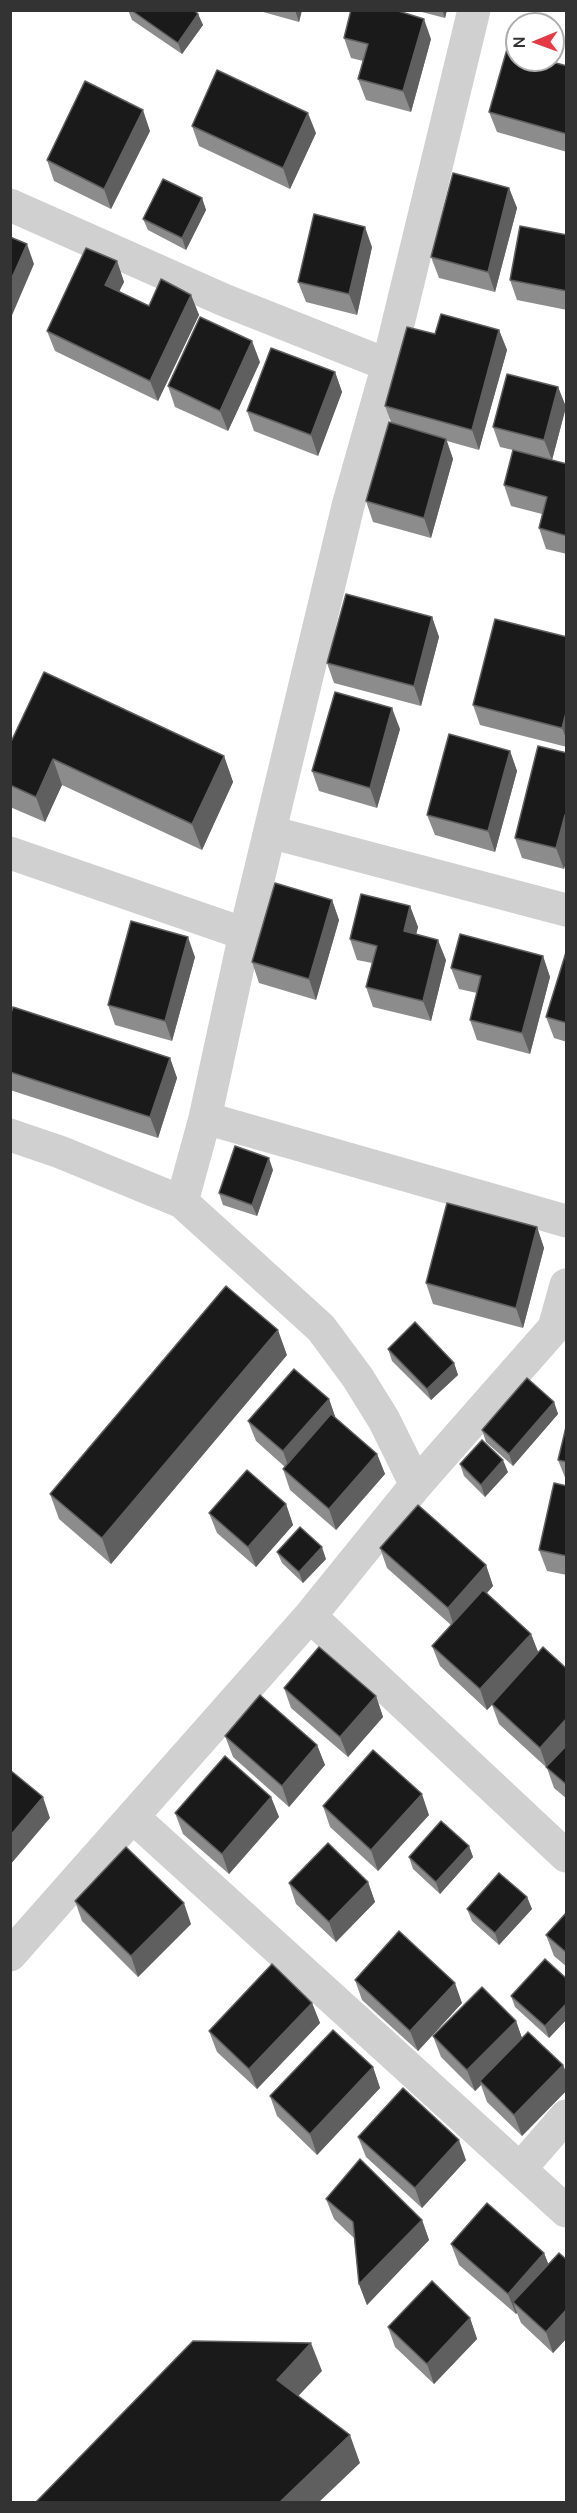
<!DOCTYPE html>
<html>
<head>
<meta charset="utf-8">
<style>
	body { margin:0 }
	#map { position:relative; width:577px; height:2513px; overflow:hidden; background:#fff; font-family:Manrope,sans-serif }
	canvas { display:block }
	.frame { position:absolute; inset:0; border:12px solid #333; pointer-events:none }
	.north { position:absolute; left:505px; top:12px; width:60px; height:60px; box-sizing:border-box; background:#fff; border:2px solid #adadad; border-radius:50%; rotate:269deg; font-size:16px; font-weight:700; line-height:24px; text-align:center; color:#333 }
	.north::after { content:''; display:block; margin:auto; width:21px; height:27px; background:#e63946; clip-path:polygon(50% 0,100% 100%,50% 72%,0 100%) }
</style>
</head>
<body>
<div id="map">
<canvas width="577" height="2513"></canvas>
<div class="frame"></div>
<div class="north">N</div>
</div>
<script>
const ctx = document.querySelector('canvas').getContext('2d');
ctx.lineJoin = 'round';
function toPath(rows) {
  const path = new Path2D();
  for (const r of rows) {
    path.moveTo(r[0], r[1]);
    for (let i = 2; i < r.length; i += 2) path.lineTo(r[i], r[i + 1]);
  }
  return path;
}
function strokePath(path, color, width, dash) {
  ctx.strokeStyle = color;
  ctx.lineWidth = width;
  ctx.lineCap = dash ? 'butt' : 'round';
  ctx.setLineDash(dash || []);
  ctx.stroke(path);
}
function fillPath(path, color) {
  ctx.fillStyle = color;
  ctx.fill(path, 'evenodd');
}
strokePath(toPath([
	[10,205,224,300,388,365],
	[270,832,566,910],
	[10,853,245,934],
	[205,1118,566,1221],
	[10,1135,60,1152,182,1202,321,1328,358,1378,384,1420,416,1485,310,1616,10,1955],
	[182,1202,205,1118,245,934,348,506,388,365,474,10],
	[416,1485,554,1328,566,1285],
	[310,1616,566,1856],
	[134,1818,566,2211],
	[520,2169,566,2116]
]), '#d0d0d0', 33);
fillPath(toPath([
	[128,10,194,10,198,14,203,25,182,54,132,20],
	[256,10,302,10,299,22],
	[414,10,447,10,445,18],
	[344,38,431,39,411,112,366,100,358,79,363,61,351,58],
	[567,66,567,152,497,132,489,112],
	[192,126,316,133,290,189,199,146],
	[150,131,111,209,54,181,47,160],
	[509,188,517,208,495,292,439,278,431,257],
	[202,198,206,210,186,250,148,230,143,219],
	[567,235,567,310,517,300,510,280],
	[372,247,357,315,306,302,298,282],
	[117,261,124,282,119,292,149,306,191,295,199,315,158,401,55,351,47,331],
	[499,330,507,350,479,450,447,441,453,459,431,538,373,522,366,501,391,422,385,406,435,334],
	[260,362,228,431,175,407,168,386],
	[335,372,342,392,318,456,254,431,247,411],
	[558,387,566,407,552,460,567,464,567,554,546,549,539,528,542,514,511,506,504,485,513,450,500,447,493,427],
	[432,617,439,637,421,706,334,683,327,663],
	[567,637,567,747,480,725,473,705],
	[400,729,377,808,319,791,312,771],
	[10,744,224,756,233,782,202,850,62,785,45,822,10,807],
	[510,751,517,771,495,852,435,835,427,815],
	[567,753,567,858,564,869,522,858,515,838],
	[332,900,339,920,316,1000,259,983,252,962],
	[410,906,418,927,416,934,446,960,431,1021,373,1007,366,987,372,963,357,960,350,939],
	[567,949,567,1042,554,1038,546,1017],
	[543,956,550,977,530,1054,477,1040,470,1020,477,993,459,989,451,968],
	[195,957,172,1041,115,1025,108,1005],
	[10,1016,170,1058,177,1078,158,1138,10,1090],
	[273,1170,257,1216,223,1205,219,1193],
	[537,1227,544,1248,523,1328,433,1304,426,1283],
	[388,1349,454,1363,458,1375,431,1400,392,1361],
	[287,1355,111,1564,59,1519,50,1494],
	[329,1399,335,1417,377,1454,385,1474,336,1530,290,1490,283,1469,285,1467,256,1441,248,1421],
	[554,1402,558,1414,513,1466,486,1442,482,1430],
	[567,1423,567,1480,566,1480,558,1460],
	[460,1464,508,1472,485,1497,464,1476],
	[567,1486,567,1575,547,1571,539,1550],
	[286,1504,293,1525,256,1567,217,1533,209,1513],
	[380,1548,486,1565,493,1586,487,1593,531,1634,538,1653,567,1669,567,1799,554,1788,547,1768,499,1724,492,1705,487,1710,440,1666,432,1646,451,1625,387,1568],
	[277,1552,326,1559,303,1583,282,1563],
	[284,1688,376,1696,383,1717,348,1757,291,1708],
	[225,1736,317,1745,325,1765,289,1807,233,1757],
	[271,1797,279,1817,229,1874,183,1834,175,1813],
	[323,1806,429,1815,378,1871,330,1827],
	[469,1846,473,1857,440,1894,413,1869,409,1857],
	[368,1882,375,1902,336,1942,296,1904,289,1883],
	[527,1897,532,1909,499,1945,472,1921,467,1909],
	[75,1901,191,1924,138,1977,82,1921],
	[567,1912,567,1967,554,1956,546,1935],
	[567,1979,567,2019,549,2038,515,2007,511,1996],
	[355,1980,462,2003,418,2051,362,2000],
	[312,2003,320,2023,257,2089,217,2052,209,2031],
	[516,2021,522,2038,563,2065,567,2075,567,2090,522,2136,487,2102,481,2085,475,2091,441,2057,433,2036],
	[373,2067,380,2088,317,2155,277,2116,270,2096],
	[358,2137,466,2160,422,2208,366,2157],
	[326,2199,422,2220,429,2240,367,2305,359,2284,354,2238,334,2219],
	[451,2244,544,2253,548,2264,567,2260,567,2338,553,2353,521,2323,517,2313,516,2314,459,2265],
	[470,2318,477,2339,434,2384,395,2347,388,2327]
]), '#8c8c8c');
fillPath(toPath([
	[295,10,302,10,299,22],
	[442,10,447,10,445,18],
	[198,14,203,25,182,54,178,43],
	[424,19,431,39,411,112,403,91],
	[143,110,150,131,111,209,104,189],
	[308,113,316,133,290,189,283,168],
	[509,188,517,208,495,292,488,272],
	[202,198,206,210,186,250,182,238],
	[365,227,372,247,357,315,349,294],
	[27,244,34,264,10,320,10,282],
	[117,261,124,282,112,305,105,285],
	[191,295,199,315,158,401,150,381],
	[499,330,507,350,479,450,472,430],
	[252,341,260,362,228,431,220,411],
	[335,372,342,392,318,456,311,435],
	[558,387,566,407,552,460,544,440],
	[446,439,453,459,431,538,424,518],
	[432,617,439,637,421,706,414,686],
	[392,708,400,729,377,808,370,788],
	[567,709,567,741,562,728],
	[510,751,517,771,495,852,488,831],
	[224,756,233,782,202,850,192,824],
	[53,759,62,785,45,822,36,797],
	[565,815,567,820,567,858,564,869,556,848],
	[332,900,339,920,316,1000,309,979],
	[410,906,418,927,412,952,404,931],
	[188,937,195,957,172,1041,165,1021],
	[438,940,446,960,431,1021,423,1001],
	[543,956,550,977,530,1054,522,1033],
	[170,1058,177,1078,158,1138,150,1117],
	[269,1158,273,1170,257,1216,252,1205],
	[537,1227,544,1248,523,1328,516,1308],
	[278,1330,287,1355,111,1564,102,1538],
	[454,1363,458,1375,431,1400,427,1389],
	[329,1399,336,1419,290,1471,283,1451],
	[554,1402,558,1414,513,1466,509,1454],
	[377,1454,385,1474,336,1530,329,1509],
	[503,1460,508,1472,485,1497,481,1485],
	[286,1504,293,1525,256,1567,248,1547],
	[322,1547,326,1559,303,1583,299,1572],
	[486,1565,493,1586,455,1629,448,1608],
	[531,1634,539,1654,487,1710,480,1689],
	[376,1696,383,1717,348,1757,340,1737],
	[567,1718,567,1747,547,1768,540,1748],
	[317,1745,325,1765,289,1807,282,1786],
	[422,1794,429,1815,378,1871,371,1850],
	[43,1797,50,1818,10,1865,10,1836],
	[271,1797,279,1817,229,1874,222,1854],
	[469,1846,473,1857,440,1894,436,1882],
	[368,1882,375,1902,336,1942,329,1922],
	[527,1897,532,1909,499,1945,495,1933],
	[184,1903,191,1924,138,1977,131,1956],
	[455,1983,462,2003,418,2051,410,2031],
	[312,2003,320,2023,257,2089,249,2069],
	[567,2003,567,2019,549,2038,545,2026],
	[516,2021,523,2041,480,2081,481,2085,475,2091,467,2070],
	[563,2065,567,2075,567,2090,522,2136,514,2115],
	[373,2067,380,2088,317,2155,310,2134],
	[459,2140,466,2160,422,2208,415,2188],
	[422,2220,429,2240,367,2305,359,2284],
	[544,2253,552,2273,513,2302,517,2313,516,2314,508,2294],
	[567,2309,567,2338,553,2353,546,2332],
	[470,2318,477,2339,434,2384,427,2364],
	[311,2343,322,2371,287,2408,277,2380],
	[350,2435,360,2463,319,2502,280,2502]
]), '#5f5f5f');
const building = toPath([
	[131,10,194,10,198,14,178,43,131,10],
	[351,10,395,10,424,19,403,91,358,79,368,44,344,38,351,10],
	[507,49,517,52,517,60,545,60,567,66,567,134,489,112,507,49],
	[217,70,308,113,283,168,192,126,217,70],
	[85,81,143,110,104,189,47,160,85,81],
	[453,173,509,188,488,272,431,257,453,173],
	[163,179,202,198,182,238,143,219,163,179],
	[314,214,365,227,349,294,298,282,314,214],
	[520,226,567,235,567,291,510,280,520,226],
	[10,237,27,244,10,282,10,237],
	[86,248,117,261,105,285,149,306,161,279,191,295,150,381,47,331,86,248],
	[441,314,499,330,472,430,385,406,407,327,435,334,441,314],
	[200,317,252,341,220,411,168,386,200,317],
	[271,348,335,372,311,435,247,411,271,348],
	[507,374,558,387,544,440,493,427,507,374],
	[389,422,446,439,424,518,366,501,389,422],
	[513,450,567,464,567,536,539,528,547,497,504,485,513,450],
	[346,594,432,617,414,686,327,663,346,594],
	[495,619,567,637,567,709,562,728,473,705,495,619],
	[44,672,224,756,192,824,53,759,36,797,10,785,10,744,44,672],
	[335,692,392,708,370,788,312,771,335,692],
	[449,734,510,751,488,831,427,815,449,734],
	[538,746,567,753,567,815,565,815,556,848,515,838,538,746],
	[275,883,332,900,309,979,252,962,275,883],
	[361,894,410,906,404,931,438,940,423,1001,366,987,377,946,350,939,361,894],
	[131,921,188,937,165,1021,108,1005,131,921],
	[460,934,543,956,522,1033,470,1020,481,976,451,968,460,934],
	[567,949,567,1023,546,1017,567,949],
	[13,1007,170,1058,150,1117,10,1072,10,1016,13,1007],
	[235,1146,269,1158,252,1205,219,1193,235,1146],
	[447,1203,537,1227,516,1308,426,1283,447,1203],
	[226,1286,278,1330,102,1538,50,1494,226,1286],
	[415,1322,454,1363,427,1389,388,1349,415,1322],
	[294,1369,329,1399,283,1451,248,1421,294,1369],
	[527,1378,554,1402,509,1454,482,1430,527,1378],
	[331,1414,377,1454,329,1509,283,1469,331,1414],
	[567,1423,567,1462,558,1460,567,1423],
	[482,1440,503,1460,481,1485,460,1464,482,1440],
	[247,1470,286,1504,248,1547,209,1513,247,1470],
	[554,1483,567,1486,567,1556,539,1550,554,1483],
	[418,1505,486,1565,448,1608,380,1548,418,1505],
	[300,1527,322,1547,299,1572,277,1552,300,1527],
	[483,1590,531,1634,480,1689,432,1646,483,1590],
	[319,1647,376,1696,340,1737,284,1688,319,1647],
	[543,1647,567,1669,567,1718,540,1748,492,1704,543,1647],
	[260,1695,317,1745,282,1786,225,1736,260,1695],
	[567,1745,567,1785,546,1767,567,1745],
	[373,1750,422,1794,371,1850,323,1806,373,1750],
	[225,1756,271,1797,222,1854,175,1813,225,1756],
	[10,1770,43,1797,10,1836,10,1770],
	[441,1821,469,1846,436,1882,409,1857,441,1821],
	[328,1843,368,1882,329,1922,289,1883,328,1843],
	[126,1847,184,1903,131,1956,75,1901,126,1847],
	[499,1873,527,1897,495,1933,467,1909,499,1873],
	[567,1912,567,1953,546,1935,567,1912],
	[399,1931,455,1983,410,2031,355,1980,399,1931],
	[545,1959,567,1979,567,2003,545,2026,511,1996,545,1959],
	[272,1964,312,2003,249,2069,209,2031,272,1964],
	[482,1987,516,2021,467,2070,433,2036,482,1987],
	[333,2030,373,2067,310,2134,270,2096,333,2030],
	[528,2032,563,2065,514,2115,480,2081,528,2032],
	[403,2088,459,2140,415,2188,358,2137,403,2088],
	[360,2159,422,2220,359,2284,353,2222,326,2199,360,2159],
	[487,2203,544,2253,508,2294,451,2244,487,2203],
	[559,2253,567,2260,567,2309,546,2332,513,2302,559,2253],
	[432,2281,470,2318,427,2364,388,2327,432,2281],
	[193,2341,311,2343,277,2380,350,2435,280,2502,36,2502,193,2341]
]);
fillPath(building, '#1a1a1a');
strokePath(building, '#5f5f5f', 1.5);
</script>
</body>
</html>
